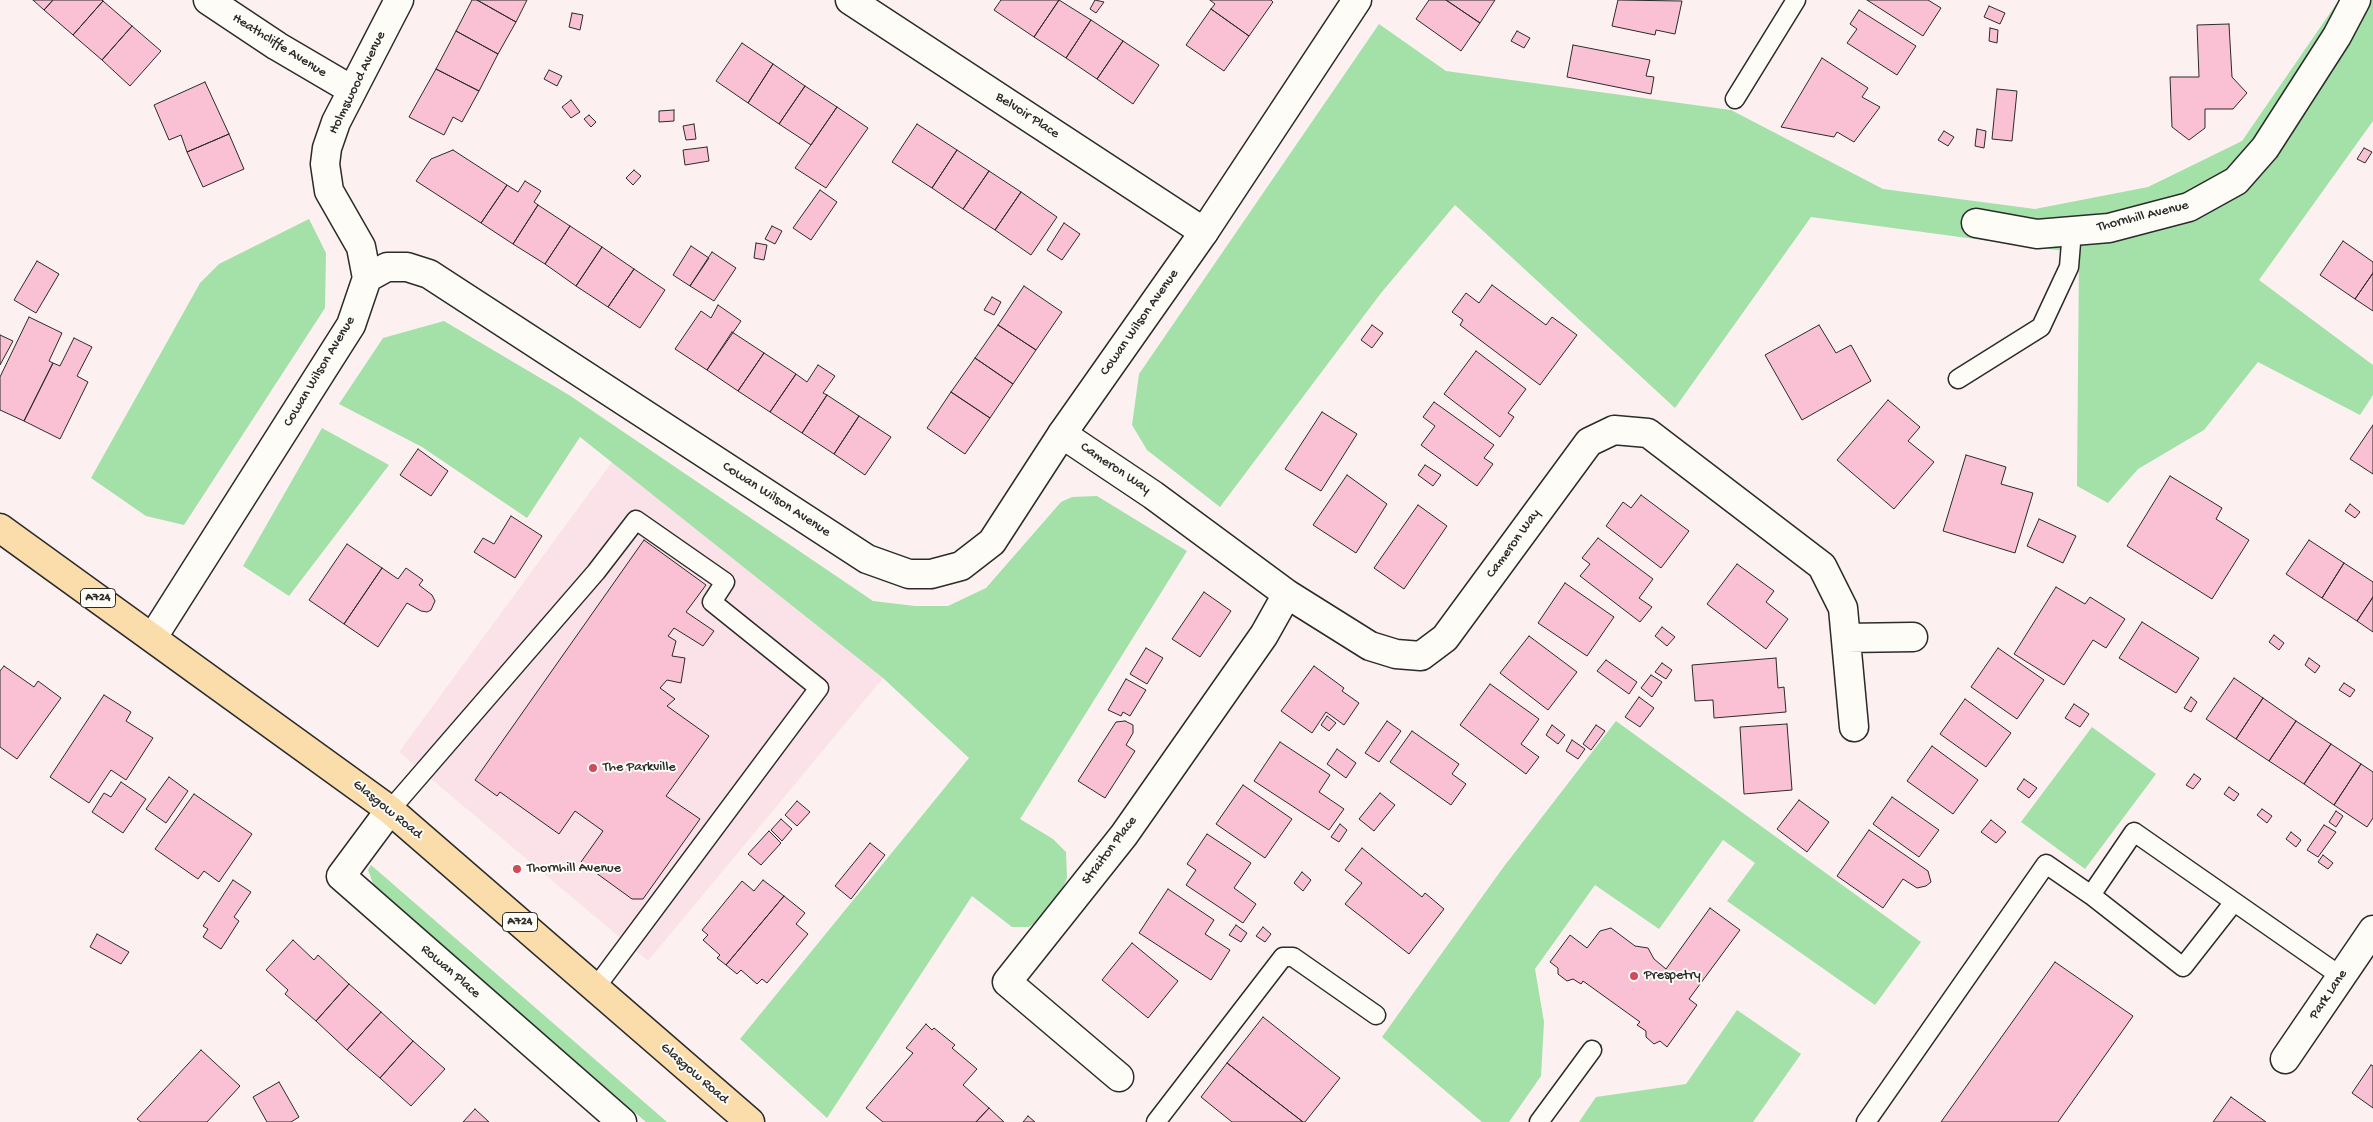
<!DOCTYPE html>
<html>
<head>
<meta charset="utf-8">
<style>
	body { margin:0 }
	canvas { display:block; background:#fcf0f0 }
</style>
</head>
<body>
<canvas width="2373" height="1122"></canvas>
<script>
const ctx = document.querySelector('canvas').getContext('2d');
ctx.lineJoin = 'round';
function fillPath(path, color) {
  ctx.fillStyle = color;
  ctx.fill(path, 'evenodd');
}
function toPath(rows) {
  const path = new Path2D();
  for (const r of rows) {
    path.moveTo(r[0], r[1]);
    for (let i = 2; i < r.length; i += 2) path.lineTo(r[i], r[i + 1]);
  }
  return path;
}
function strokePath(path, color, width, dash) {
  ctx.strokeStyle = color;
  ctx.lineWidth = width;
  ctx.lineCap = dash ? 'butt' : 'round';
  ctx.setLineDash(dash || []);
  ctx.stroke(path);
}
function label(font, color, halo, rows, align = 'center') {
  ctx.font = font + ' "Gochi Hand",sans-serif';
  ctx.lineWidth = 4;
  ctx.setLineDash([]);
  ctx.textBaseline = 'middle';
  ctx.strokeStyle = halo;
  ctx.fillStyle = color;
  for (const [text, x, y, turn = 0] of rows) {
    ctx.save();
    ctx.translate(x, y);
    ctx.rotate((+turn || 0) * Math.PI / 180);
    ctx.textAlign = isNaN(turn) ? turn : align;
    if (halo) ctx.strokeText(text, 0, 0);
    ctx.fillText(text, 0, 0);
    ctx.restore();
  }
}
fillPath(toPath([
	[612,462,883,678,648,961,399,752]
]), '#fbe2e8');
fillPath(toPath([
	[2339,0,2373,0,2373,121,2259,280,2373,365,2373,395,2360,415,2258,362,2204,430,2138,469,2108,503,2077,486,2079,253,1811,217,1675,408,1455,205,1381,293,1220,507,1147,450,1132,425,1139,374,1379,24,1446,71,1731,110,1883,189,2035,209,2148,187,2242,141],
	[309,219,326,253,325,308,184,525,146,516,91,478,200,283,219,264],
	[444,321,569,395,873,601,915,606,948,606,986,588,1061,502,1072,497,1097,496,1187,551,1020,819,1053,839,1066,852,1067,878,1062,890,1037,921,1029,927,1012,927,972,896,827,1118,740,1039,969,758,883,678,580,437,527,518,422,447,339,404,383,338],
	[322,428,389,465,289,596,243,566],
	[1616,721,1921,942,1875,1005,1727,901,1755,863,1723,840,1659,929,1595,885,1535,969,1544,1022,1541,1076,1509,1122,1482,1122,1382,1037,1502,869],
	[2092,727,2156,774,2085,869,2021,822],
	[371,865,667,1122,646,1122,374,886,368,870],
	[1737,1010,1801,1054,1753,1122,1579,1122,1596,1097,1686,1084]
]), '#a3e1a9');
const building = toPath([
	[33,0,53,0,44,10,33,0],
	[53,0,102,0,103,1,73,35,44,10,53,0],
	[472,0,477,0,516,22,498,54,456,31,472,0],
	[477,0,527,0,516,22,477,0],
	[1001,0,1059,0,1034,37,994,10,1001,0],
	[1059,0,1091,20,1066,58,1034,37,1059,0],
	[1095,0,1104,2,1096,13,1090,9,1095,0],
	[1210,0,1271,0,1273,2,1249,36,1211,9,1215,4,1210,0],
	[1429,0,1446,0,1480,23,1461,51,1416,19,1429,0],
	[1446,0,1495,0,1480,23,1446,0],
	[1618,0,1682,1,1675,34,1656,30,1655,35,1612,26,1618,0],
	[1867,0,1928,0,1941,8,1923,36,1867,0],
	[103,1,132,26,102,60,73,35,103,1],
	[1989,6,2005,13,2000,24,1984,17,1989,6],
	[1211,9,1249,36,1224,71,1186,45,1211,9],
	[1859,10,1916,46,1897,75,1847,43,1857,29,1850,24,1859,10],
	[572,13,583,15,580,30,569,27,572,13],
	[1091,20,1123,41,1097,79,1066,58,1091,20],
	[2229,24,2232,77,2247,93,2233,109,2205,109,2205,128,2189,140,2172,127,2170,77,2199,77,2197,25,2229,24],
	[132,26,161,51,130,86,102,60,132,26],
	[1990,28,1998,30,1997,43,1989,41,1990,28],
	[456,31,498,54,479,91,436,69,456,31],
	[1517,31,1530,38,1524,48,1511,41,1517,31],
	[1123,41,1159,65,1133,104,1097,79,1123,41],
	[742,43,773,64,748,103,716,81,742,43],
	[1573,45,1650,60,1646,76,1654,77,1651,94,1567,77,1573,45],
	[1822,58,1868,88,1862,97,1880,107,1854,142,1837,132,1834,137,1781,127,1822,58],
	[773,64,805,86,779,124,748,103,773,64],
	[436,69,479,91,462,122,453,117,444,135,409,117,436,69],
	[549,70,562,76,557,86,544,79,549,70],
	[205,82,229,134,187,152,181,135,169,140,154,105,205,82],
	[805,86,837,107,811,145,779,124,805,86],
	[1997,89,2017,91,2012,141,1992,139,1997,89],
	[571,100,580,112,571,118,562,107,571,100],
	[837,107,868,128,826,188,795,168,837,107],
	[674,110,674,121,659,122,659,111,674,110],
	[589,115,596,122,591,127,584,119,589,115],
	[694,124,696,139,686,140,683,126,694,124],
	[917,124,957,150,932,188,892,162,917,124],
	[1977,129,1986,131,1984,148,1975,146,1977,129],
	[1944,131,1954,137,1948,146,1938,140,1944,131],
	[229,134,244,169,203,187,187,152,229,134],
	[707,147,709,161,685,165,683,150,707,147],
	[2364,148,2372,152,2365,163,2357,159,2364,148],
	[453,150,507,185,481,223,416,181,431,159,453,150],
	[957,150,989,171,963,209,932,188,957,150],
	[634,170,641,176,633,185,626,178,634,170],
	[989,171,1021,192,995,230,963,209,989,171],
	[525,181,541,191,534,202,538,205,513,244,481,223,507,185,518,192,525,181],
	[820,190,837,202,811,240,793,228,820,190],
	[1021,192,1057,217,1031,255,995,230,1021,192],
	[538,205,570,226,545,264,513,244,538,205],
	[1064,223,1080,234,1062,260,1047,250,1064,223],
	[570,226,602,247,576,286,545,264,570,226],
	[772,226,782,231,775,244,765,239,772,226],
	[2343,241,2373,262,2373,273,2355,299,2320,275,2343,241],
	[756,243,767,245,764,260,754,258,756,243],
	[691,246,709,258,690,286,673,275,691,246],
	[602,247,634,269,608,307,576,286,602,247],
	[712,252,736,268,714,301,690,286,712,252],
	[37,261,59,274,36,313,14,300,37,261],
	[634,269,665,290,640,328,608,307,634,269],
	[2373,273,2373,311,2355,299,2373,273],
	[1492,285,1546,325,1552,317,1577,335,1540,385,1460,325,1463,320,1452,312,1466,293,1479,303,1492,285],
	[1024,286,1062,312,1036,350,998,325,1024,286],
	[992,297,1001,302,994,315,984,310,992,297],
	[718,305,741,321,707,370,675,349,701,311,711,318,718,305],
	[29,317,62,333,49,361,53,363,24,421,0,410,0,377,29,317],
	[998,325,1036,350,1013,384,975,358,998,325],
	[1372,325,1383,333,1372,348,1361,340,1372,325],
	[1819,325,1836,353,1851,345,1871,381,1802,420,1765,355,1819,325],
	[732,332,764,353,738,391,707,370,732,332],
	[0,335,13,341,0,365,0,335],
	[74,338,92,347,77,376,88,382,60,439,24,421,53,363,60,366,74,338],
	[1476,351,1526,389,1508,413,1514,417,1500,437,1444,394,1476,351],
	[764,353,796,374,770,412,738,391,764,353],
	[975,358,1013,384,990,418,951,392,975,358],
	[818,365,835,376,823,393,827,395,802,433,770,412,796,374,807,382,818,365],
	[951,392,990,418,965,454,927,428,951,392],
	[827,395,859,416,834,454,802,433,827,395],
	[1888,400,1920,427,1908,441,1934,462,1894,509,1837,460,1888,400],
	[1434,402,1494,445,1484,458,1493,464,1477,486,1421,445,1435,426,1423,417,1434,402],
	[1322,412,1357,434,1321,491,1285,469,1322,412],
	[859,416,891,437,865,475,834,454,859,416],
	[2373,425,2373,474,2350,459,2373,425],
	[418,449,448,471,431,496,400,475,418,449],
	[1966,455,2006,467,2001,484,2033,493,2015,553,1943,531,1966,455],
	[1425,465,1441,475,1433,486,1418,475,1425,465],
	[1347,475,1387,504,1356,553,1313,525,1347,475],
	[2170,476,2222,508,2216,519,2249,540,2212,599,2127,546,2170,476],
	[1641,495,1689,531,1661,568,1606,526,1623,502,1631,508,1641,495],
	[2350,504,2360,512,2355,518,2345,511,2350,504],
	[1418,505,1447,526,1404,589,1374,568,1418,505],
	[511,516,542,536,515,578,474,552,483,538,494,544,511,516],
	[2039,519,2076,536,2063,563,2027,546,2039,519],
	[1598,538,1653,579,1639,598,1652,607,1640,622,1580,576,1590,564,1582,558,1598,538],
	[644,540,706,585,686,612,714,631,703,646,674,628,668,636,676,641,672,656,685,658,681,683,667,680,660,688,675,699,667,706,709,736,666,796,700,819,643,899,632,899,581,862,603,831,575,811,559,834,500,792,497,796,475,780,644,540],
	[2309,540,2344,563,2322,598,2286,574,2309,540],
	[347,544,382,568,344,624,309,600,347,544],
	[2344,563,2373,582,2373,597,2357,621,2322,598,2344,563],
	[1737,564,1774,591,1766,602,1788,619,1766,649,1707,604,1737,564],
	[382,568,398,579,406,568,423,580,419,585,432,595,435,601,431,610,427,612,421,611,407,603,378,647,344,624,382,568],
	[1565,583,1614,617,1587,656,1538,623,1565,583],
	[2056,587,2085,604,2090,597,2125,619,2106,648,2093,640,2064,685,2014,654,2056,587],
	[1204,592,1231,611,1200,657,1172,639,1204,592],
	[2373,597,2373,632,2357,621,2373,597],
	[2142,622,2199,658,2176,693,2119,658,2142,622],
	[1662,627,1675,637,1667,646,1655,636,1662,627],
	[2274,635,2284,643,2279,650,2269,642,2274,635],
	[1529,636,1577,672,1548,710,1500,673,1529,636],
	[1146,648,1163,658,1147,684,1130,674,1146,648],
	[1998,648,2044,680,2017,719,1971,687,1998,648],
	[1776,658,1778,688,1784,687,1786,712,1714,718,1713,700,1695,701,1692,665,1776,658],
	[2309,658,2320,666,2315,673,2305,665,2309,658],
	[1606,660,1637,682,1629,694,1597,671,1606,660],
	[1662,663,1672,670,1666,679,1655,672,1662,663],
	[4,666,34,687,38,681,61,698,17,759,0,747,0,671,4,666],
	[1314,666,1344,688,1342,691,1359,703,1344,725,1326,712,1312,733,1281,711,1314,666],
	[1651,675,1662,682,1652,697,1641,688,1651,675],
	[2234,678,2263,698,2236,739,2206,719,2234,678],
	[1126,679,1146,690,1130,716,1123,712,1121,716,1108,710,1126,679],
	[2344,683,2355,690,2350,697,2339,690,2344,683],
	[1490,684,1539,719,1521,744,1539,757,1526,774,1460,725,1490,684],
	[104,695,131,712,126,721,153,738,126,780,111,770,89,803,50,777,104,695],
	[1639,697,1654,708,1640,727,1625,717,1639,697],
	[2191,697,2197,702,2191,712,2184,708,2191,697],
	[2263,698,2296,721,2269,761,2236,739,2263,698],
	[1965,699,2011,733,1986,767,1940,734,1965,699],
	[2074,704,2089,714,2080,727,2065,718,2074,704],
	[1327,716,1336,723,1329,731,1321,725,1327,716],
	[1125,721,1133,725,1133,733,1126,745,1135,751,1105,798,1078,781,1116,722,1125,721],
	[1387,721,1401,731,1379,762,1365,753,1387,721],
	[2296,721,2331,744,2304,784,2269,761,2296,721],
	[1787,724,1792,790,1744,794,1740,727,1787,724],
	[1552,725,1565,735,1558,744,1546,735,1552,725],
	[1596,725,1605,731,1591,750,1583,744,1596,725],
	[1412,731,1459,764,1452,774,1466,784,1451,805,1390,762,1412,731],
	[1572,740,1585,749,1578,759,1566,751,1572,740],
	[1280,742,1330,775,1319,792,1344,809,1329,830,1254,781,1280,742],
	[2331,744,2361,764,2334,805,2304,784,2331,744],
	[1932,746,1978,780,1953,814,1907,781,1932,746],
	[1337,749,1356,763,1346,778,1327,764,1337,749],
	[2361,764,2373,772,2373,818,2367,827,2334,805,2361,764],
	[2194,774,2201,779,2193,789,2186,785,2194,774],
	[169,777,188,791,166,823,146,809,169,777],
	[2024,779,2037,788,2029,798,2017,789,2024,779],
	[121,782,146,799,123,833,92,812,104,793,111,797,121,782],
	[1243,785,1292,819,1265,858,1216,824,1243,785],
	[2229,787,2239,794,2234,801,2224,794,2229,787],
	[1380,793,1395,805,1374,831,1359,819,1380,793],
	[194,794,252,834,219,882,204,871,198,879,155,849,194,794],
	[1892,797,1939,830,1919,857,1873,824,1892,797],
	[1799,800,1829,822,1807,852,1777,829,1799,800],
	[797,801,810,812,797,826,785,815,797,801],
	[2262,809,2272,816,2267,823,2257,815,2262,809],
	[2336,811,2343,816,2336,827,2329,822,2336,811],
	[781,819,792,829,782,841,771,830,781,819],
	[1991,820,2006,832,1996,843,1981,832,1991,820],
	[1340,824,1347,830,1339,842,1331,837,1340,824],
	[2324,825,2336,832,2318,857,2307,850,2324,825],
	[1869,830,1928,871,1931,882,1926,886,1917,888,1903,879,1883,908,1837,876,1869,830],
	[769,831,781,843,761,865,748,854,769,831],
	[2291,832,2301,840,2296,847,2286,839,2291,832],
	[1207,834,1251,863,1234,888,1256,904,1243,923,1186,885,1196,870,1187,864,1207,834],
	[870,843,885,855,851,899,835,886,870,843],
	[1362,848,1422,897,1425,893,1444,909,1409,954,1345,904,1362,883,1345,870,1362,848],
	[2323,855,2333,863,2328,869,2318,862,2323,855],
	[1302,872,1311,880,1303,891,1294,883,1302,872],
	[233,880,251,892,234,917,239,921,221,949,203,937,208,929,203,926,233,880],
	[763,880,784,896,726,965,717,958,720,955,703,940,708,935,702,930,742,881,754,891,763,880],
	[1168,889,1214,920,1205,934,1230,950,1211,980,1139,933,1168,889],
	[784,896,805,913,796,924,808,934,767,983,762,979,757,984,741,970,737,974,726,965,784,896],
	[1710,908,1740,930,1689,999,1697,1005,1667,1047,1660,1041,1654,1044,1646,1037,1646,1031,1637,1025,1640,1022,1583,981,1581,984,1573,979,1567,981,1558,974,1558,968,1550,962,1570,935,1587,948,1600,931,1611,928,1635,946,1648,948,1654,959,1666,969,1710,908],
	[1236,925,1247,933,1241,942,1229,935,1236,925],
	[1263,927,1271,934,1265,942,1256,936,1263,927],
	[97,934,129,952,121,964,90,947,97,934],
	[293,940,314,960,318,955,349,984,316,1021,285,994,288,990,266,970,293,940],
	[1132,943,1178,981,1148,1018,1102,980,1132,943],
	[2055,962,2133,1016,2058,1122,1941,1122,2055,962],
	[349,984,381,1012,347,1050,316,1021,349,984],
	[381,1012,413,1041,380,1078,347,1050,381,1012],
	[1263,1017,1340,1078,1305,1122,1303,1122,1227,1063,1263,1017],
	[926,1024,932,1030,934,1028,955,1045,952,1048,977,1069,963,1085,989,1108,976,1122,883,1122,866,1108,913,1053,906,1048,926,1024],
	[413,1041,445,1069,411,1106,380,1078,413,1041],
	[201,1050,240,1086,207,1122,141,1122,137,1119,201,1050],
	[1227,1063,1303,1122,1232,1122,1201,1097,1227,1063],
	[2371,1065,2373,1066,2373,1108,2352,1093,2371,1065],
	[279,1082,299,1117,291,1122,267,1122,253,1097,279,1082],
	[2231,1097,2266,1122,2213,1122,2231,1097],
	[989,1108,1004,1122,976,1122,989,1108],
	[475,1109,489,1122,463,1122,475,1109],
	[1028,1116,1035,1122,1023,1122,1028,1116]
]);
fillPath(building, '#fac0d4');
strokePath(building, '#2b2b2b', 1);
const service = toPath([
	[1735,99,1796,0],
	[1958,379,2041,327,2069,267,2072,231],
	[390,810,596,572,636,520,725,582,712,602,819,688,596,987],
	[2091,895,2183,967,2234,902],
	[1156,1122,1283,957,1293,957,1376,1015],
	[1539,1122,1592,1050],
	[1866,1122,2046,864,2091,895,2134,832,2342,977]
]);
const minor = toPath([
	[208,0,277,46,352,90],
	[850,0,1204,232],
	[1976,223,2037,234,2109,228,2189,207,2236,181,2265,148,2337,36,2356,0],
	[1062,434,1153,495,1287,594,1370,646,1396,654,1421,656,1445,638,1589,442,1614,430,1648,433,1822,566,1843,608,1854,727],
	[1846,638,1913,637],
	[390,810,341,876,622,1122],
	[2285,1059,2373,930],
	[1119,1077,1007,982,1124,835,1264,635,1287,594]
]);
const tertiary = toPath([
	[367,278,361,247,329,191,325,164,327,148,336,122,399,0],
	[153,637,351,325,367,278,387,267,407,267,429,274,867,559,909,574,931,574,961,566,992,542,1062,434,1204,232,1357,0]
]);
const primary = toPath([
	[0,528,390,810,750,1122]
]);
strokePath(service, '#2b2b2b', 21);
strokePath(minor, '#2b2b2b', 31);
strokePath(tertiary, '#2b2b2b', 31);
strokePath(primary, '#2b2b2b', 31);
strokePath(service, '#fdfcf7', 18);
strokePath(minor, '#fdfcf7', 28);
strokePath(tertiary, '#fdfcf7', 28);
strokePath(primary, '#fbddab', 28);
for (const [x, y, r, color] of [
	[593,768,5,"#d1495b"],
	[517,869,5,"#d1495b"],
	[1634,976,5,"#d1495b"]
]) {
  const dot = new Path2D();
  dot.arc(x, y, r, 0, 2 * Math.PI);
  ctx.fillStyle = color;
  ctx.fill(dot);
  strokePath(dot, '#fdfcf7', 2);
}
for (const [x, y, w] of [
	[98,598,35],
	[520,922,35]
]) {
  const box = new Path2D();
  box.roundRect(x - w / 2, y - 9.5, w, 19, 4);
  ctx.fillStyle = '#fdfcf7';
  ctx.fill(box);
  strokePath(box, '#2b2b2b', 1);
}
label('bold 12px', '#2b2b2b', null, [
	["A724",98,598],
	["A724",520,922]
]);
label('14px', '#2b2b2b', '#fdfcf7', [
	["Heathcliffe Avenue",279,46,32],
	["Holmswood Avenue",358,83,-64],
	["Belvoir Place",1027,116,33],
	["Thornhill Avenue",2143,217,-14],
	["Cowan Wilson Avenue",1140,323,-55],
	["Cowan Wilson Avenue",320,372,-59],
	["Cameron Way",1115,469,34],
	["Cowan Wilson Avenue",776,500,33],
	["Cameron Way",1514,544,-54],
	["Glasgow Road",387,810,39],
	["Straiton Place",1110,851,-53],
	["Rowan Place",450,972,41],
	["Park Lane",2329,995,-56],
	["Glasgow Road",694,1074,41]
]);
label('14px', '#2b2b2b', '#fdfcf7', [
	["The Parkville",603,768],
	["Thornhill Avenue",527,869],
	["Prespetry",1644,976]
], 'left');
</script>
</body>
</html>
